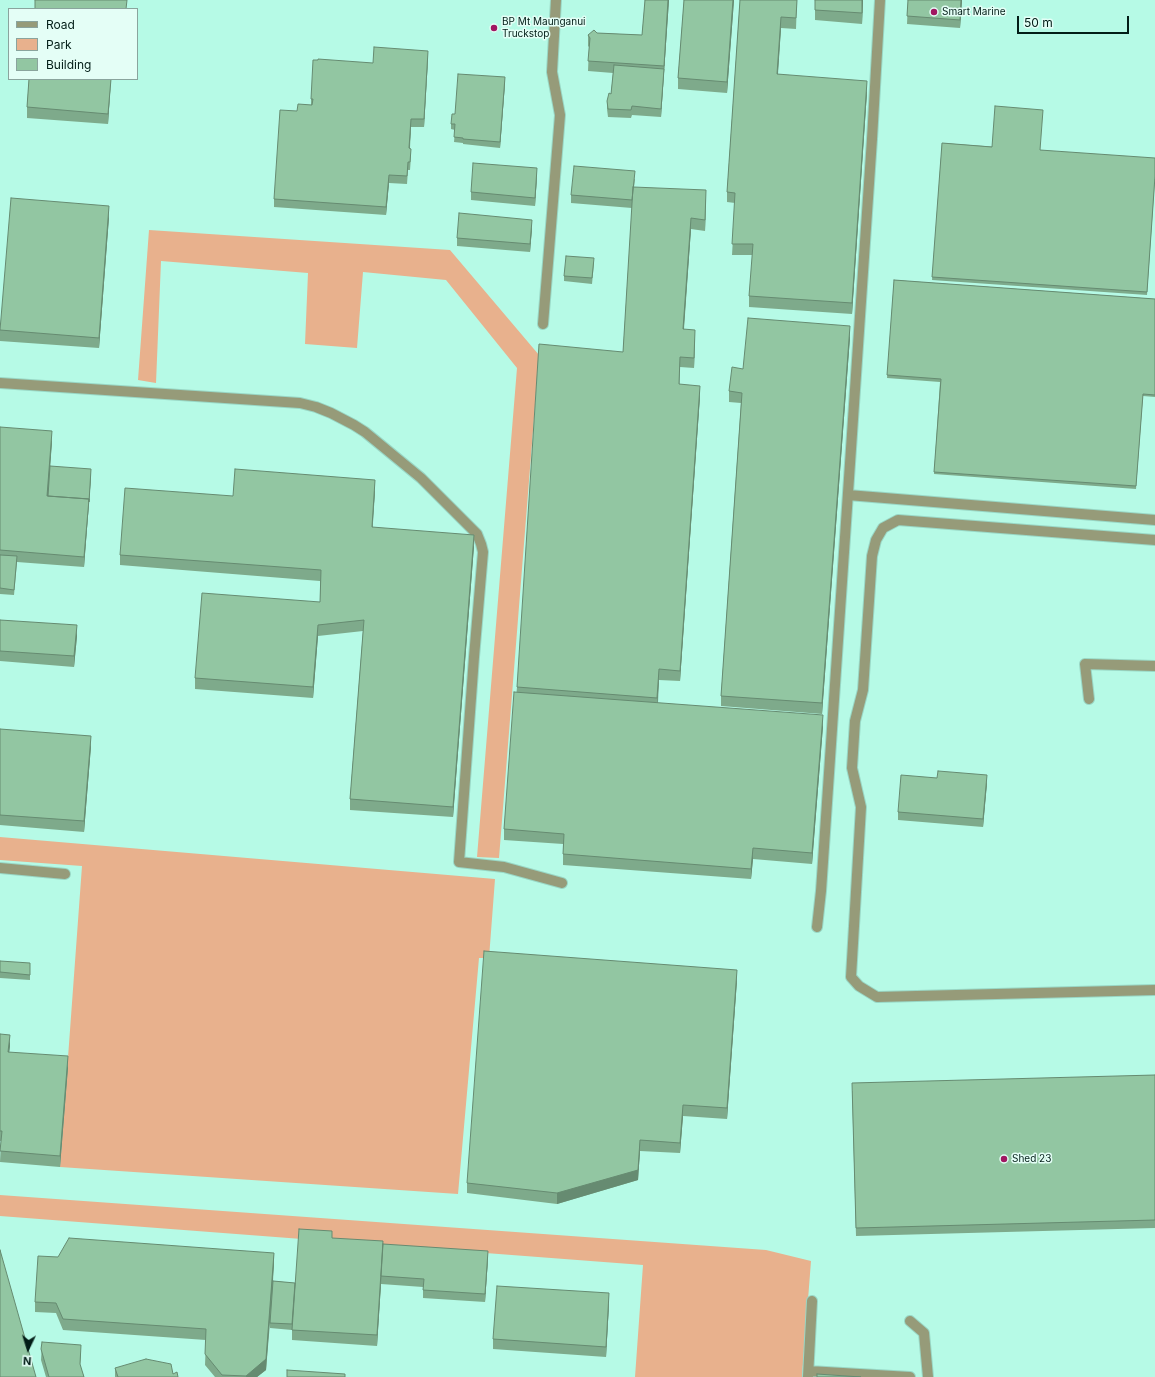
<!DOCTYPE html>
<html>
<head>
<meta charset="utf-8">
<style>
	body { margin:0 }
	#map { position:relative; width:1155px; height:1377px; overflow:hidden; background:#b6fae6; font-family:Inter,sans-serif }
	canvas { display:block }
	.legend { position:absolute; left:8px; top:8px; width:130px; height:72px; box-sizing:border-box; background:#e4fef6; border:1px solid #8aa49d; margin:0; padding:5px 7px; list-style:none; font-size:12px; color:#021d17 }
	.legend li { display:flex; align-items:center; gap:8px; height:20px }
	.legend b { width:20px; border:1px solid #8aa49d }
	.north { position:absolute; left:8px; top:1329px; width:40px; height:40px; -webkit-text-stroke:3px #e4fef6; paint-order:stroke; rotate:184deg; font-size:11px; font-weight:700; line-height:16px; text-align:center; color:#021d17 }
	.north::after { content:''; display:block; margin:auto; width:14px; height:18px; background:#021d17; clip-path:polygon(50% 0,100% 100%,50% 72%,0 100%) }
	.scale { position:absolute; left:1017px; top:16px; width:112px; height:18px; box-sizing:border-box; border:2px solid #021d17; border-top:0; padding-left:5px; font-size:12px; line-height:14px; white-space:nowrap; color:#021d17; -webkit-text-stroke:3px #e4fef6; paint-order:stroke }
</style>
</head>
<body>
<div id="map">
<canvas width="1155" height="1377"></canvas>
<ul class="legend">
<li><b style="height:5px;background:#969b79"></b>Road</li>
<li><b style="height:11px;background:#e8b18d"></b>Park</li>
<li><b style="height:11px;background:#92c6a2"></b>Building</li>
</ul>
<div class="north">N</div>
<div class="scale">50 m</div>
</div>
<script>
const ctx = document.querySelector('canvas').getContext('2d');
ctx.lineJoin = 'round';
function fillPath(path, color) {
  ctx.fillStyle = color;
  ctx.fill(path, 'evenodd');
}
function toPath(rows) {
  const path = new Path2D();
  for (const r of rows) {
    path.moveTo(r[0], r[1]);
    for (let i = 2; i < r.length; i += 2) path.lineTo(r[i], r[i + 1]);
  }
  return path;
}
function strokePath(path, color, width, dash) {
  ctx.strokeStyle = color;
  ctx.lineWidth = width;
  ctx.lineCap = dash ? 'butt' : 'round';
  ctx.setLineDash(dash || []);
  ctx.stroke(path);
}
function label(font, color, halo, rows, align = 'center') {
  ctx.font = font + ' Inter,sans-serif';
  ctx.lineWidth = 3;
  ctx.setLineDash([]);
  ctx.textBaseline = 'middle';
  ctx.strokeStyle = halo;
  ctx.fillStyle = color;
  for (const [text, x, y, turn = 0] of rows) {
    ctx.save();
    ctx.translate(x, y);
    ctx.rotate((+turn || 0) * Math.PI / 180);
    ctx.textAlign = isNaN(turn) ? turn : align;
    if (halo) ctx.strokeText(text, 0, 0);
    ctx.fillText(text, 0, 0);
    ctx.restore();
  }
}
fillPath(toPath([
	[149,230,450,250,539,355,499,858,477,857,517,368,446,280,363,272,357,348,305,344,308,273,161,261,156,383,138,380],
	[0,837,495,879,489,958,479,958,458,1194,60,1167,82,866,0,860],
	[0,1195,766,1250,811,1261,802,1377,635,1377,643,1265,0,1216]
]), '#e8b18d');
const minor = toPath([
	[543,324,560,115,552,72,556,0],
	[0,383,300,403,316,407,331,413,354,425,365,432,421,478,477,534,481,544,483,552,474,657,459,862,504,867,562,883],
	[848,495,1155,520],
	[1155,540,898,520,883,528,876,540,872,556,863,690,855,721,852,768,861,807,851,977,859,986,877,997,1155,990],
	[1089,699,1085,664,1155,666],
	[0,868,65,874],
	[817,927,821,891,872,139,880,0],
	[910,1321,924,1333,928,1377],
	[809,1371,910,1377],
	[808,1377,812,1301]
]);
strokePath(minor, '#99d7c5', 12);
strokePath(minor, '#969b79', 10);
fillPath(toPath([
	[645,0,669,0,661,117,632,115,631,118,608,117,607,109,607,101,611,94,613,73,588,71,589,47,588,46,588,35,597,33,642,35],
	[684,0,734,0,727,93,678,89,678,78],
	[740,0,797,0,796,29,781,28,778,74,867,92,852,314,749,307,749,296,753,255,732,255,735,203,727,202,727,192],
	[863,0,862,24,815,20,815,10],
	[908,0,962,0,960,28,907,24],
	[428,59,424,127,411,127,410,148,411,157,410,170,408,170,407,184,389,183,386,215,274,207,274,199,311,105,311,99,373,63],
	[29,79,111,79,108,124,27,118,27,107],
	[505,83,500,148,463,144,463,143,454,142,455,130,451,129,451,124],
	[942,143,1041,150,1155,179,1147,295,932,280],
	[537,176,535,206,471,200,471,192],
	[635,179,634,187,706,200,705,231,691,229,684,329,695,340,694,368,680,367,679,384,700,396,680,681,659,680,658,703,823,726,812,864,753,859,751,879,563,865,563,844,504,840,504,829,517,687,623,352,632,208,571,203,571,195],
	[109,217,99,348,0,341,0,330],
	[532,228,530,252,457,246,457,238],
	[594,263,592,284,564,281,564,276],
	[894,280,1155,299,1155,397,1143,396,1136,489,934,474,940,382,887,378],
	[850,337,822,714,721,706,721,696,741,403,729,402,729,391,743,369],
	[0,427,52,441,50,466,91,477,84,567,17,562,14,595,0,594],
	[375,491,372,528,474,546,453,817,350,810,350,799,363,631,318,636,313,698,195,689,195,678,320,602,320,581,120,565,120,555,233,496],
	[0,620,77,636,74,667,0,661],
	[0,729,91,746,84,832,0,825],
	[987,783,983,827,898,820,898,812],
	[0,961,30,969,30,980,0,978],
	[737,980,727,1119,683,1116,680,1153,640,1151,638,1180,557,1204,467,1193,467,1183],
	[0,1034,10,1046,9,1052,68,1067,60,1167,0,1162,1,1141,0,1141],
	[1155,1075,1155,1228,856,1236,852,1091],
	[332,1238,383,1244,488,1259,485,1302,423,1298,423,1287,381,1284,377,1346,292,1340,292,1330,270,1328,270,1323,266,1370,257,1377,215,1377,205,1365,206,1340,63,1330,56,1313,35,1312,35,1302,58,1257,274,1263,273,1281,295,1283],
	[609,1304,606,1357,493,1349,493,1339],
	[42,1342,81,1355,80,1365,84,1377,46,1377,41,1360],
	[115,1368,173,1374,178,1377,115,1377]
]), '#7eaa8b');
fillPath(toPath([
	[668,0,669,0,661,117,661,109],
	[733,0,734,0,727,93,727,82],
	[862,0,863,0,862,24],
	[961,0,962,0,960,28,960,20],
	[781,17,781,28,777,85,777,74],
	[428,51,428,59,424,127,424,119],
	[505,77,505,83,500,148,500,142],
	[111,79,108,124,108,114],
	[867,81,867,92,852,314,852,303],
	[411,119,411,127,409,156,409,148],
	[537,168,537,176,535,206,535,198],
	[389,175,389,183,386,215,386,207],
	[706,190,706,200,705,231,705,220],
	[109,206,109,217,99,348,99,338],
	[691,218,691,229,683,339,683,329],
	[532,220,532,228,530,252,530,244],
	[850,326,850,337,822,714,822,703],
	[695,330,695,340,694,368,694,358],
	[680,357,680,367,679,395,679,384],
	[700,386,700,396,680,681,680,671],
	[52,431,52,441,48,498,47,496],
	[91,469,91,477,84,567,84,557],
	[375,480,375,491,372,538,372,527],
	[474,535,474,546,453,817,453,807],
	[77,625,77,636,74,667,74,656],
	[318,625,318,636,313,698,313,687],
	[659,669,659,680,657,708,657,698],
	[823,715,823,726,812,864,812,853],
	[91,736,91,746,84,832,84,821],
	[987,775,987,783,983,827,983,819],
	[753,848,753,859,751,879,751,869],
	[737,970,737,980,727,1119,727,1108],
	[10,1035,10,1046,8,1062,8,1052],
	[68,1056,68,1067,60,1167,60,1156],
	[683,1105,683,1116,680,1153,680,1143],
	[640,1140,640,1151,638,1180,557,1204,557,1193],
	[383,1241,381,1284,377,1346,377,1335],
	[488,1251,488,1259,485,1302,485,1294],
	[274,1253,274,1263,266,1370,257,1377,246,1377],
	[609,1293,609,1304,606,1357,606,1347]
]), '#668b71');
const building = toPath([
	[35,0,127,0,126,9,35,9,35,0],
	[645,0,668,0,664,66,588,61,590,38,588,35,594,30,597,33,642,35,645,0],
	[684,0,733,0,727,82,678,78,684,0],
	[740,0,797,0,796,18,781,17,777,74,867,81,852,303,749,296,753,244,732,244,735,193,727,192,740,0],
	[815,0,862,0,862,13,815,10,815,0],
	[908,0,961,0,960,20,907,16,908,0],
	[374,47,428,51,424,119,411,119,409,148,411,149,410,162,408,162,407,176,389,175,386,207,274,199,280,110,297,111,298,104,312,105,313,99,311,99,313,60,318,60,318,59,373,63,374,47],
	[614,65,664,69,661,109,632,106,631,110,608,109,607,101,609,93,611,94,614,65],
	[458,74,505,77,500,142,463,139,463,138,454,137,455,124,451,124,452,114,455,114,458,74],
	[29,79,111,79,108,114,27,107,29,79],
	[995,106,1043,110,1040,150,1155,158,1155,176,1147,292,932,277,942,143,992,147,995,106],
	[473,163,537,168,535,198,471,192,473,163],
	[574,166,635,171,632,200,571,195,574,166],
	[633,187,706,190,705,220,691,218,683,329,695,330,694,358,680,357,679,384,700,386,680,671,659,669,657,698,517,687,539,344,623,352,633,187],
	[11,198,109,206,99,338,0,330,11,198],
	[459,213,532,220,530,244,457,238,459,213],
	[566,256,594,258,592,278,564,276,566,256],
	[894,280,1155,299,1155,395,1143,394,1136,486,934,472,941,379,887,375,894,280],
	[748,318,850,326,822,703,721,696,742,393,729,391,732,367,743,369,748,318],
	[0,427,52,431,47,496,89,499,84,557,0,550,0,427],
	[50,466,91,469,89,502,89,499,48,496,50,466],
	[235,469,375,480,372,527,474,535,453,807,350,799,364,620,318,625,313,687,195,678,202,593,320,602,321,570,120,555,125,488,233,496,235,469],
	[0,555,17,556,14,590,0,588,0,555],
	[0,620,77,625,74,656,0,651,0,620],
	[514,692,823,715,812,853,753,848,751,869,563,854,564,834,504,829,514,692],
	[0,729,91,736,84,821,0,815,0,729],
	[938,771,987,775,983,819,898,812,901,775,937,778,938,771],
	[484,951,737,970,727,1108,683,1105,680,1143,640,1140,638,1170,557,1193,467,1183,484,951],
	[0,961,30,963,30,975,0,972,0,961],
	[0,1034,10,1035,8,1052,68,1056,60,1156,0,1151,2,1131,0,1131,0,1034],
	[1155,1075,1155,1220,856,1228,852,1083,1155,1075],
	[299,1229,332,1231,332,1238,383,1241,377,1335,292,1330,299,1229],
	[69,1238,274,1253,266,1359,246,1376,222,1375,205,1354,206,1329,63,1319,56,1303,35,1302,38,1256,58,1257,69,1238],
	[383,1244,488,1251,485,1294,423,1290,424,1279,381,1276,383,1244],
	[0,1250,36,1377,0,1377,0,1250],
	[273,1281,295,1283,292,1324,270,1323,273,1281],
	[497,1286,609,1293,606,1347,493,1339,497,1286],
	[42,1342,81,1345,80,1364,84,1377,49,1377,41,1349,42,1342],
	[146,1359,171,1364,173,1374,177,1372,178,1377,118,1377,115,1368,146,1359],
	[287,1370,345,1374,345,1377,287,1377,287,1370],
	[817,1374,861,1377,817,1377,817,1374]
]);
fillPath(building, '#92c6a2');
strokePath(building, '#668b71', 1);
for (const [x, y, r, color] of [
	[934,12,4,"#a01661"],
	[494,28,4,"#a01661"],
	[1004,1159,4,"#a01661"]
]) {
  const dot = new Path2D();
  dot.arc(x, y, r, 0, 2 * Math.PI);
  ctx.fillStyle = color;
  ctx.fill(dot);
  strokePath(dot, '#e4fef6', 1.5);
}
label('10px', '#021d17', '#e4fef6', [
	["Smart Marine",942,12],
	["BP Mt Maunganui",502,22],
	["Truckstop",502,34],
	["Shed 23",1012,1159]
], 'left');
</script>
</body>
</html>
